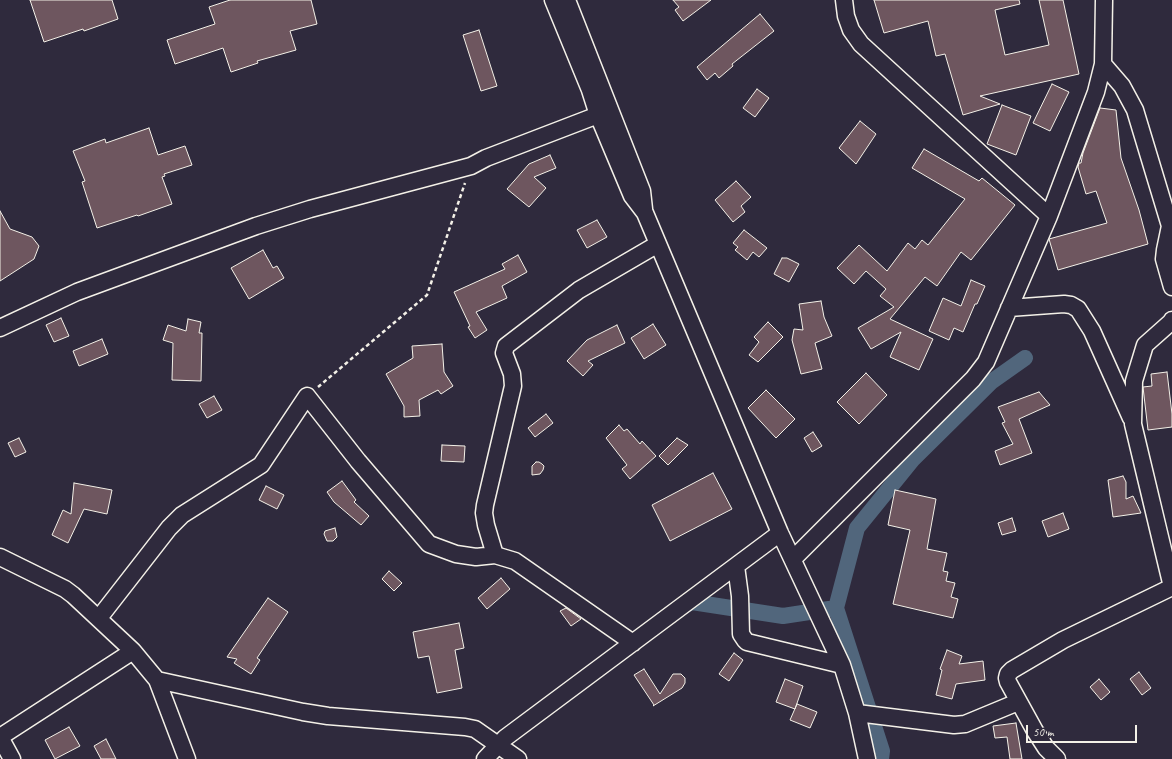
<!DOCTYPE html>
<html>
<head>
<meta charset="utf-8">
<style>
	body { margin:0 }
	#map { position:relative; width:1172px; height:759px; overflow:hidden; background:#2f2a3d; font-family:Caveat,sans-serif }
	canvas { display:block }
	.scale { position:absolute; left:1026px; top:725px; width:111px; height:18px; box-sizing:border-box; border:2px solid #f4f1e8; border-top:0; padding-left:5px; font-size:12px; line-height:14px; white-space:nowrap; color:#f4f1e8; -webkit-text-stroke:3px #2f2a3d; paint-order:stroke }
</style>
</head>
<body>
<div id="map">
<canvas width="1172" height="759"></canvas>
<div class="scale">50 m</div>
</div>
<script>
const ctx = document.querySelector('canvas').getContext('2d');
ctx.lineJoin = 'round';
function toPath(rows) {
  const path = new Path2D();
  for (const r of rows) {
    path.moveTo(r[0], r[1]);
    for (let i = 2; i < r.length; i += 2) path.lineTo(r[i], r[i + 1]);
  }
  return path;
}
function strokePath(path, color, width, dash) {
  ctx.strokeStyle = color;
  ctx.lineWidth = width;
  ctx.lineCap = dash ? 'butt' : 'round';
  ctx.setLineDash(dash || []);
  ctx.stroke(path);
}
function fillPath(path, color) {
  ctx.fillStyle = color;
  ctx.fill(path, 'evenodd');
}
strokePath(toPath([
	[679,608,692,602,783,616,829,609],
	[881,759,882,751,836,608,857,528,913,459,991,382,1025,358]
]), '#51667c', 16);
const building = toPath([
	[30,0,112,0,118,19,84,31,83,29,44,42,30,0],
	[230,0,311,0,317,24,290,31,296,50,257,61,258,63,231,72,223,48,175,64,167,40,215,24,209,7,230,0],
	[673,0,711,0,683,21,675,10,679,7,673,0],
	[874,0,1019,0,1020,4,995,10,1005,55,1049,45,1039,0,1063,0,1079,74,980,96,1000,104,963,115,945,54,936,56,928,21,884,33,874,0],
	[760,14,774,31,732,64,733,66,719,78,715,73,707,80,697,67,760,14],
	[479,30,497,86,481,91,463,35,479,30],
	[1052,84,1069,92,1050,131,1033,123,1052,84],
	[757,89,769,98,755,117,743,108,757,89],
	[1002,105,1031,116,1016,155,987,144,1002,105],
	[1100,108,1116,110,1121,158,1139,210,1148,244,1058,270,1049,239,1107,223,1096,191,1086,194,1078,167,1079,163,1081,163,1083,153,1100,108],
	[860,121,876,134,856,164,839,148,860,121],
	[149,128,158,155,185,146,192,165,164,174,165,176,162,177,172,204,138,216,137,215,97,228,82,182,85,181,73,151,105,139,106,143,149,128],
	[924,149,979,181,982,178,1015,205,971,260,961,252,937,286,925,277,890,319,933,339,919,370,890,357,901,332,871,349,858,328,894,307,880,296,886,289,866,271,854,284,837,268,859,245,887,271,908,243,915,249,922,240,928,245,965,199,912,168,924,149],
	[550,155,556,168,534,177,546,188,529,207,507,189,529,164,550,155],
	[736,181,751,197,741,206,745,212,733,222,715,200,736,181],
	[0,211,10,229,32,237,39,246,34,259,0,281,0,211],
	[597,220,607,237,587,248,577,230,597,220],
	[744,230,767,248,759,257,753,252,747,260,735,250,738,247,733,243,744,230],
	[263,250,273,268,277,266,284,278,249,299,231,268,263,250],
	[518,255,527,272,502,286,507,298,476,312,487,330,475,338,468,327,470,326,454,292,505,269,502,264,518,255],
	[782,258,787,258,799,264,789,282,774,274,782,258],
	[971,280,985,286,977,304,975,304,963,332,954,328,949,340,929,331,943,298,961,306,971,280],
	[821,301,824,317,832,336,815,343,822,369,801,374,792,340,794,329,803,330,799,304,821,301],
	[61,318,69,336,54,342,46,325,61,318],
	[188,319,201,322,199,333,202,333,201,381,172,380,173,343,163,340,168,325,186,331,188,319],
	[768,322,783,337,758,362,749,355,759,342,754,337,768,322],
	[653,324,666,345,644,359,631,338,653,324],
	[617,325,625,343,588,361,593,365,583,376,567,361,587,340,617,325],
	[102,339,108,354,79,366,73,351,102,339],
	[442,344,444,372,453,386,441,394,438,390,419,400,420,416,404,417,404,406,386,374,413,358,412,346,442,344],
	[1167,372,1172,414,1172,427,1148,430,1143,387,1152,386,1151,374,1167,372],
	[866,373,887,395,859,424,837,402,866,373],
	[766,390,795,419,776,438,748,408,766,390],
	[1039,392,1050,405,1019,419,1032,453,1000,465,995,451,1013,444,1002,423,1005,422,998,407,1039,392],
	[214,396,222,410,207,418,199,404,214,396],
	[546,414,553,423,535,437,528,428,546,414],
	[619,425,624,431,627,429,640,444,642,441,656,456,630,479,622,469,627,465,606,438,619,425],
	[813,432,822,446,812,452,804,438,813,432],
	[19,438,26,452,15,457,8,443,19,438],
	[677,438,688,445,668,465,659,456,677,438],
	[442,445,465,446,464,462,441,461,442,445],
	[536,462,539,462,542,464,544,466,543,470,540,474,532,475,532,466,536,462],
	[713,473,732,509,670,541,652,505,713,473],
	[1123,476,1126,482,1126,499,1133,496,1141,513,1113,517,1108,480,1123,476],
	[342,481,356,500,354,502,369,516,361,525,334,502,327,492,342,481],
	[74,483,112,490,107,514,84,509,68,543,52,535,63,510,71,514,74,483],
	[266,486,284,495,277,509,259,500,266,486],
	[895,490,936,499,927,549,947,553,943,571,948,572,946,581,955,583,951,597,958,599,953,618,893,604,910,530,888,525,895,490],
	[1063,513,1069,529,1048,537,1042,521,1063,513],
	[1012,518,1016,531,1002,535,998,523,1012,518],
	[335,528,337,537,333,541,327,541,324,534,325,531,335,528],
	[389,571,402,583,394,591,382,579,389,571],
	[501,578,510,589,487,609,478,598,501,578],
	[268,598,288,612,257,658,260,660,251,674,234,663,237,659,227,657,268,598],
	[566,608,581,619,571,626,560,611,566,608],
	[459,623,464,648,455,650,462,688,437,693,429,656,418,658,413,632,459,623],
	[947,650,962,656,959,664,983,661,985,680,956,684,952,699,936,695,942,670,940,669,947,650],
	[734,653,743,660,729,681,719,674,734,653],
	[644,669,660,694,673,674,681,674,685,678,685,683,682,688,653,706,654,705,634,675,644,669],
	[1139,672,1151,688,1142,695,1130,679,1139,672],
	[785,679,803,686,795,709,776,702,785,679],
	[1099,679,1110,692,1101,700,1090,687,1099,679],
	[797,704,817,712,810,728,790,720,797,704],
	[1016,723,1022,759,1010,759,1007,737,995,738,993,726,1016,723],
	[69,727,80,746,55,759,45,740,69,727],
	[106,739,116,759,101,759,94,746,106,739]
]);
fillPath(building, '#6e565f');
strokePath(building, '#f4f1e8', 1);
const minor = toPath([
	[553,0,590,90,598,115,632,196,645,213,780,533,842,665,857,713,867,759],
	[567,0,642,191,644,209],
	[844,0,846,16,851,30,861,44,1049,216],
	[1103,64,1122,86,1135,110,1170,226,1165,250,1164,259,1172,287],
	[1009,308,1064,304,1071,305,1078,309,1092,331,1131,418],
	[1172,320,1172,321,1145,345,1134,381,1133,424,1172,587],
	[0,328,77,292,256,226,310,209,471,166,486,158,598,115],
	[495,555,486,525,484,513,485,505,513,386,512,374,504,353,506,346,579,290,658,244],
	[0,557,65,589,73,595,133,651],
	[793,559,973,379,986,362,1049,216,1096,92,1103,64,1104,0],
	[736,566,740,596,741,634,745,640,747,642,842,665],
	[99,618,169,528,182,515,261,465,307,396,358,461,429,544,456,554,476,557,495,555,515,561,633,643],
	[157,680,187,759],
	[857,713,954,725,965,724,1018,702],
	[12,759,0,737,133,651,157,680,303,712,328,716,465,727,475,729,518,759],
	[485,759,505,738,780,533],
	[1057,759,1046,748,1035,731,1008,682,1007,678,1008,674,1012,670,1063,640,1172,587]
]);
strokePath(minor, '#f4f1e8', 19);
strokePath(toPath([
	[318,387,427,295,465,183]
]), '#f4f1e8', 2.5, [4, 3]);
strokePath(minor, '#2f2a3d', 16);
</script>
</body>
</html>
